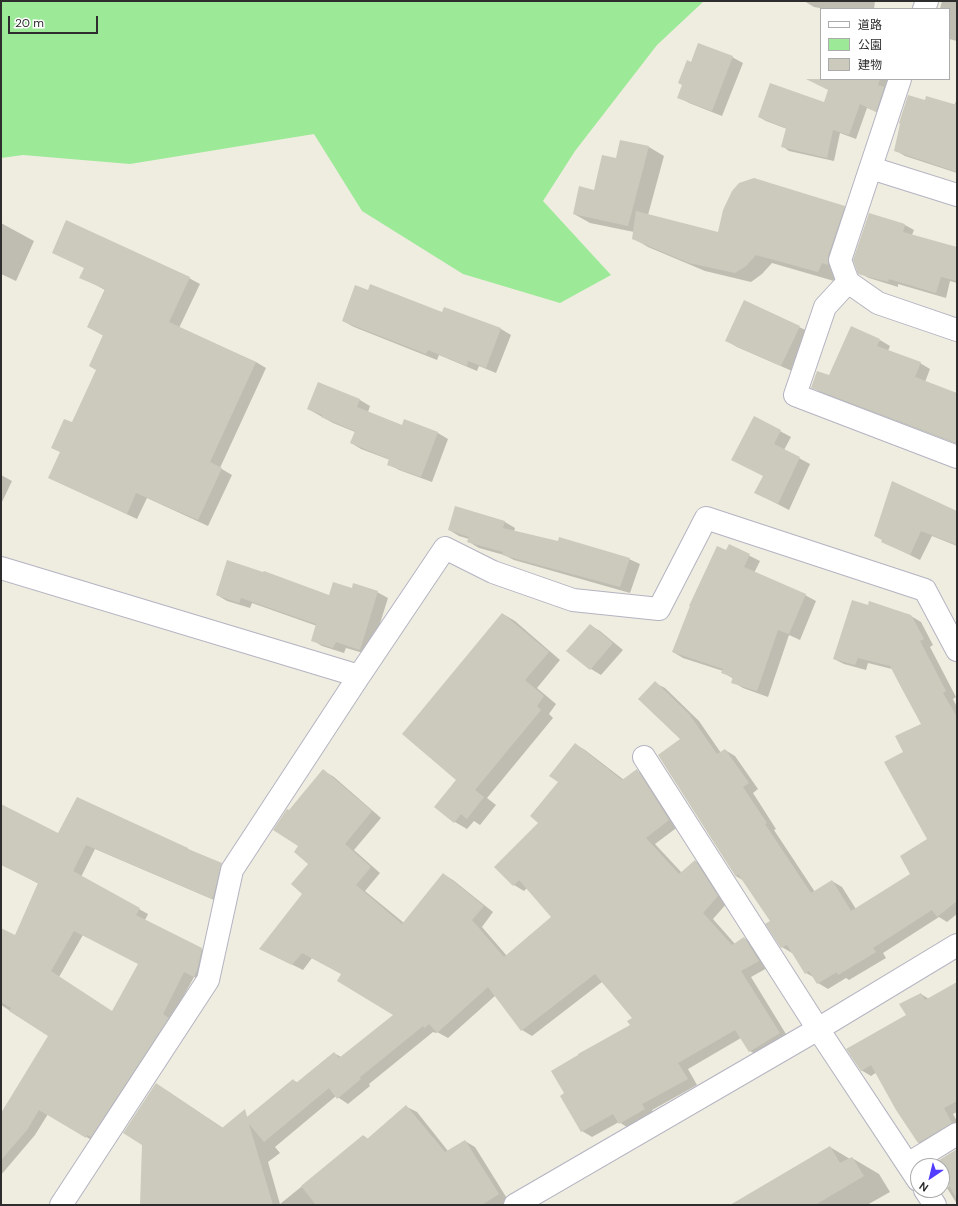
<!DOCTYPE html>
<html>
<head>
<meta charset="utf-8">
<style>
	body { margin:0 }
	#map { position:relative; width:958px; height:1206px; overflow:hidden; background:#efeddf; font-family:"DM Sans","Noto Sans JP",sans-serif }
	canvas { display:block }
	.frame { position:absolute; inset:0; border:2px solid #2d2d2d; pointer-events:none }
	.legend { position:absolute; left:820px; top:8px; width:130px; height:72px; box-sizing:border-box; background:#fff; border:1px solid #ababab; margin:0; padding:5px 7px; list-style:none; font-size:12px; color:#2d2d2d }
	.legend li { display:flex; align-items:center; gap:8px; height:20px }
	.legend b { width:20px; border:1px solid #ababab }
	.north { position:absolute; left:910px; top:1158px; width:40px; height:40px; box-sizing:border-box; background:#fff; border:1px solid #ababab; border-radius:50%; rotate:215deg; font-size:11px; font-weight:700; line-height:16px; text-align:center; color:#2d2d2d }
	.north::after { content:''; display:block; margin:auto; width:14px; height:18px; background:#523cff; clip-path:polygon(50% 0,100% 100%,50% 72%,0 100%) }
	.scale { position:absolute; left:8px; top:16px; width:90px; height:18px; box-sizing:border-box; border:2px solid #2d2d2d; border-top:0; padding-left:5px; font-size:12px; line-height:14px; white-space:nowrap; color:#2d2d2d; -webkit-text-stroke:3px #fff; paint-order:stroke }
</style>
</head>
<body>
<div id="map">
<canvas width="958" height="1206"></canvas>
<div class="frame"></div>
<ul class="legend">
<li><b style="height:5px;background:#fff"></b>道路</li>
<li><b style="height:11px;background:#9ce998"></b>公園</li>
<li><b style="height:11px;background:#cbcabd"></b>建物</li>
</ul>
<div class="north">N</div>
<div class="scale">20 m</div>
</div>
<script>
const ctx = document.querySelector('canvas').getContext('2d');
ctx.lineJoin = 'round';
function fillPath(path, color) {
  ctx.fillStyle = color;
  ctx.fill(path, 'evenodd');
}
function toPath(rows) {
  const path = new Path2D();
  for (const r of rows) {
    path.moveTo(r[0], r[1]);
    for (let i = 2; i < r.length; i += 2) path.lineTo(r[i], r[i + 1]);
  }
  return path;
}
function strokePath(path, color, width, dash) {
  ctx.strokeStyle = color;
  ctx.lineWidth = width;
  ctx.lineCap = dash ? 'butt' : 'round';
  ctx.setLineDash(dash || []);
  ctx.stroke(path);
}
fillPath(toPath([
	[1,1,704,1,657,45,575,151,543,201,611,275,560,303,463,274,362,211,314,134,130,164,23,155,1,158]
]), '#9ce998');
fillPath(toPath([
	[804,1,875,1,874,9,825,9,814,7],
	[942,1,957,1,957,41,949,39,949,9,940,9],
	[732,57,743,63,722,116,689,103,678,97,692,63],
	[833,79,888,79,885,90,882,114,867,108,856,139,840,133,834,161,789,151,782,146,787,129,766,121,759,117,825,103],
	[957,99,957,173,905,156,895,150,926,101,954,106],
	[649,147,664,156,648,215,719,233,844,207,860,215,834,281,772,263,762,274,751,282,705,271,648,247,633,238,634,232,590,223,574,214,595,191,617,160],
	[1,223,34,241,16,281,1,274],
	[905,225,914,230,912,235,957,248,957,283,950,281,946,298,898,284,898,287,869,278,859,273],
	[53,252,189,278,200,284,179,328,256,362,266,368,220,468,232,475,208,526,147,498,137,519,60,483,73,423,97,370,104,336,88,327,105,290,81,277,85,268],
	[444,308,501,329,511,335,496,373,479,366,477,371,439,355,437,360,354,327,343,321,443,313],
	[799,327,810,332,792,371,737,347,727,341],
	[880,340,890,346,888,351,920,363,930,369,925,382,957,394,957,444,822,393,812,387,830,377],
	[318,383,360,400,370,406,368,412,403,426,405,421,438,433,448,439,432,482,399,470,388,464,390,460,361,449,351,443,355,432,333,423,308,409],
	[754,417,791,437,784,450,810,464,789,510,756,493,764,476],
	[1,475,12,481,1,504],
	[455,508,505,522,515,528,514,532,629,559,640,564,630,593,514,560,504,555,479,548,469,542,469,539,459,536,449,530],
	[957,512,957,546,932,536,920,560,882,541],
	[730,546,760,561,754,573,805,595,816,601,800,640,789,635,768,697,743,688,733,682,734,679,722,672,723,671,683,658,673,652],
	[352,589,377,592,388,598,370,655,346,648,344,653,322,646,312,640,317,626,252,603,250,608,227,601,217,595,330,596],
	[503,614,515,621,560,660,537,688,556,704,549,714,553,718,487,798,496,805,480,825,474,821,467,829,455,822,436,807,457,779],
	[911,616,921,622,933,645,930,647,956,697,953,699,957,707,957,914,947,922,939,917,883,953,886,958,849,980,846,978,828,989,818,983,815,978,806,973,793,952,792,953,782,947,771,921,744,881,736,876,681,740,655,683,665,688,699,721,721,753,725,750,735,756,758,789,753,793,776,829,774,830,815,892,832,881,842,887,856,909,912,874,928,839,904,752,922,725,892,669,868,663,866,670,844,664,834,659],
	[590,625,600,631,623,650,601,675,591,669],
	[575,744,585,750,624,780,637,771,647,776,679,826,655,844,682,873,695,861,705,867,728,902,713,919,735,944,744,938,754,944,769,967,751,977,789,1039,760,1057,750,1051,741,1038,688,1069,697,1085,652,1110,654,1115,630,1129,619,1122,592,1137,582,1131,634,1018,602,982,532,1036,522,1030,496,995,448,1038,437,1032,436,1033,433,1032,369,1084,370,1086,348,1104,336,1096,275,1147,280,1153,268,1162,280,1204,364,1136,368,1139,407,1107,417,1112,448,1151,465,1141,475,1147,508,1200,501,1205,141,1205,166,1090,223,1128,241,1113,248,1117,293,1080,298,1083,334,1053,341,1057,395,1015,342,974,312,958,303,970,271,954,303,894,309,864,300,846,290,811,324,771,334,777,381,818,354,850,380,873,365,891,404,923,443,874,453,880,493,912,482,927,507,956,553,917,527,888,524,891,514,885,495,867,539,823,559,782],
	[1,805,59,834,188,849,230,869,221,903,95,849,81,877,148,914,145,920,211,954,203,981,194,977,171,1019,95,1142,48,1114,35,1135,1,1175,1,1115,49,1036,1,1005,1,936,15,937,39,884,1,864],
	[83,935,140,964,113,1012,59,977],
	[957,986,957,1112,953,1114,957,1121,957,1131,928,1148,918,1142,877,1072,871,1076,861,1070,907,1016,921,994,929,999],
	[830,1147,850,1159,852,1158,879,1174,890,1192,867,1205,732,1205],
	[957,1150,957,1204,947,1188,950,1185,942,1171,942,1166,939,1166]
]), '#0003');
fillPath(toPath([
	[698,43,733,56,712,111,677,98,682,85,678,83,687,60,691,62],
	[806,79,880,79,878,85,884,87,876,112,860,104,849,135,833,130,827,158,781,147,786,128,758,117,770,83,824,102,828,90],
	[908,95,925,100,926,96,957,105,957,172,894,151,900,124,899,123],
	[620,140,649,146,628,226,573,214,579,186,594,190,602,155,616,158],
	[754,178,845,206,828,256,828,265,822,263,818,272,756,255,746,266,735,273,689,263,632,239,636,211,718,232,723,210,732,191,739,183],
	[869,213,905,224,903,232,957,247,957,281,941,277,936,293,889,279,888,282,858,274,853,260],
	[66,220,190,277,169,322,256,362,210,462,222,468,198,520,136,493,127,514,48,478,60,452,51,448,64,419,72,422,96,370,89,366,103,335,87,327,105,289,79,278,84,268,52,253],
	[370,284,442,312,444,307,501,328,486,368,468,361,467,366,428,350,426,354,342,321,355,285,368,290],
	[744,300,800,326,781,366,725,341],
	[851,326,880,339,877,346,921,362,915,377,957,393,957,443,811,388,817,371,829,375],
	[318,382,360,399,357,407,402,425,404,419,438,432,421,477,387,465,389,459,350,443,355,431,321,417,322,415,307,409],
	[754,416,781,430,774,444,800,457,778,504,754,493,763,476,731,460],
	[892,481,957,511,957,545,921,531,910,555,881,542,882,540,874,536],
	[455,506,505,521,503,528,558,541,559,537,630,558,620,587,502,555,503,552,467,542,469,537,448,530],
	[729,544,750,554,744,567,806,594,789,634,778,630,757,691,731,683,733,677,721,673,723,669,672,652,690,606,689,606,717,546,726,550],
	[227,560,263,572,264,571,329,595,333,582,352,588,353,583,378,591,360,650,336,642,333,648,311,641,316,624,241,598,239,603,216,595],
	[852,600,868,605,869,601,911,615,924,639,920,641,946,691,943,693,957,717,957,901,937,917,932,910,873,948,876,952,838,975,837,972,817,984,809,971,805,974,787,945,781,948,765,924,770,921,738,874,736,877,658,755,680,739,638,699,655,681,689,714,717,754,725,749,749,783,743,787,767,823,765,824,811,893,832,880,851,911,910,874,900,856,927,839,884,762,903,752,895,736,921,724,902,689,890,666,858,658,855,665,833,659],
	[502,613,549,652,525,680,544,696,537,706,541,710,475,790,484,797,467,819,461,814,454,823,434,807,456,780,402,734],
	[590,624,613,643,590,670,566,651],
	[575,743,622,780,637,769,669,820,646,838,679,874,695,860,718,896,703,913,732,945,744,937,759,961,741,971,780,1033,749,1052,735,1030,678,1063,688,1079,642,1104,645,1109,619,1124,613,1114,581,1132,560,1096,564,1093,551,1071,578,1055,578,1054,630,1025,627,1021,632,1018,595,974,521,1031,488,987,437,1033,429,1024,425,1028,423,1026,359,1078,361,1079,337,1099,329,1088,264,1142,249,1124,273,1205,140,1205,142,1145,123,1133,156,1083,222,1128,245,1109,247,1117,293,1079,296,1083,334,1052,339,1058,393,1015,337,981,341,974,302,953,292,965,259,949,302,894,291,884,308,864,294,852,298,846,273,830,287,809,289,810,323,769,372,811,345,844,371,867,356,885,402,924,443,873,484,906,472,920,504,957,551,917,519,880,513,886,494,867,538,823,530,816,558,782,549,776],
	[77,797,188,848,188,849,222,863,214,893,212,899,86,845,73,871,140,908,136,915,202,948,197,970,194,977,184,972,163,1014,169,1018,91,1137,87,1135,86,1138,39,1110,27,1130,1,1160,1,1113,48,1036,9,1011,11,1008,1,1002,1,928,15,935,38,883,1,865,1,804,58,833],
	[74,931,138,964,112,1011,51,971],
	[957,982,957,1101,944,1108,952,1123,918,1143,896,1110,871,1065,861,1071,846,1049,906,1015,899,1004,921,993,925,1000],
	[406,1105,445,1152,465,1140,499,1194,482,1205,316,1205,301,1186,363,1135,367,1139],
	[830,1146,840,1163,852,1157,864,1176,815,1205,730,1205],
	[957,1149,957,1199,942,1173,942,1166,938,1166,936,1162]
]), '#cbcabd');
const minor = toPath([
	[924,9,927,1],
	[900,79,840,260,848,282,878,303,957,330],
	[871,168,957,195],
	[848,282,825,307,795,395,957,457],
	[1,568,359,676,445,548,493,572,573,600,659,609,706,518,925,590,957,650],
	[644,757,818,1029,918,1180],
	[908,1164,957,1134],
	[925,1190,935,1205],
	[61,1205,208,980,232,870,359,676],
	[515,1205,818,1029,957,945]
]);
strokePath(minor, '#b4b3c2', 24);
strokePath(minor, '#fff', 22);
</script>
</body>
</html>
